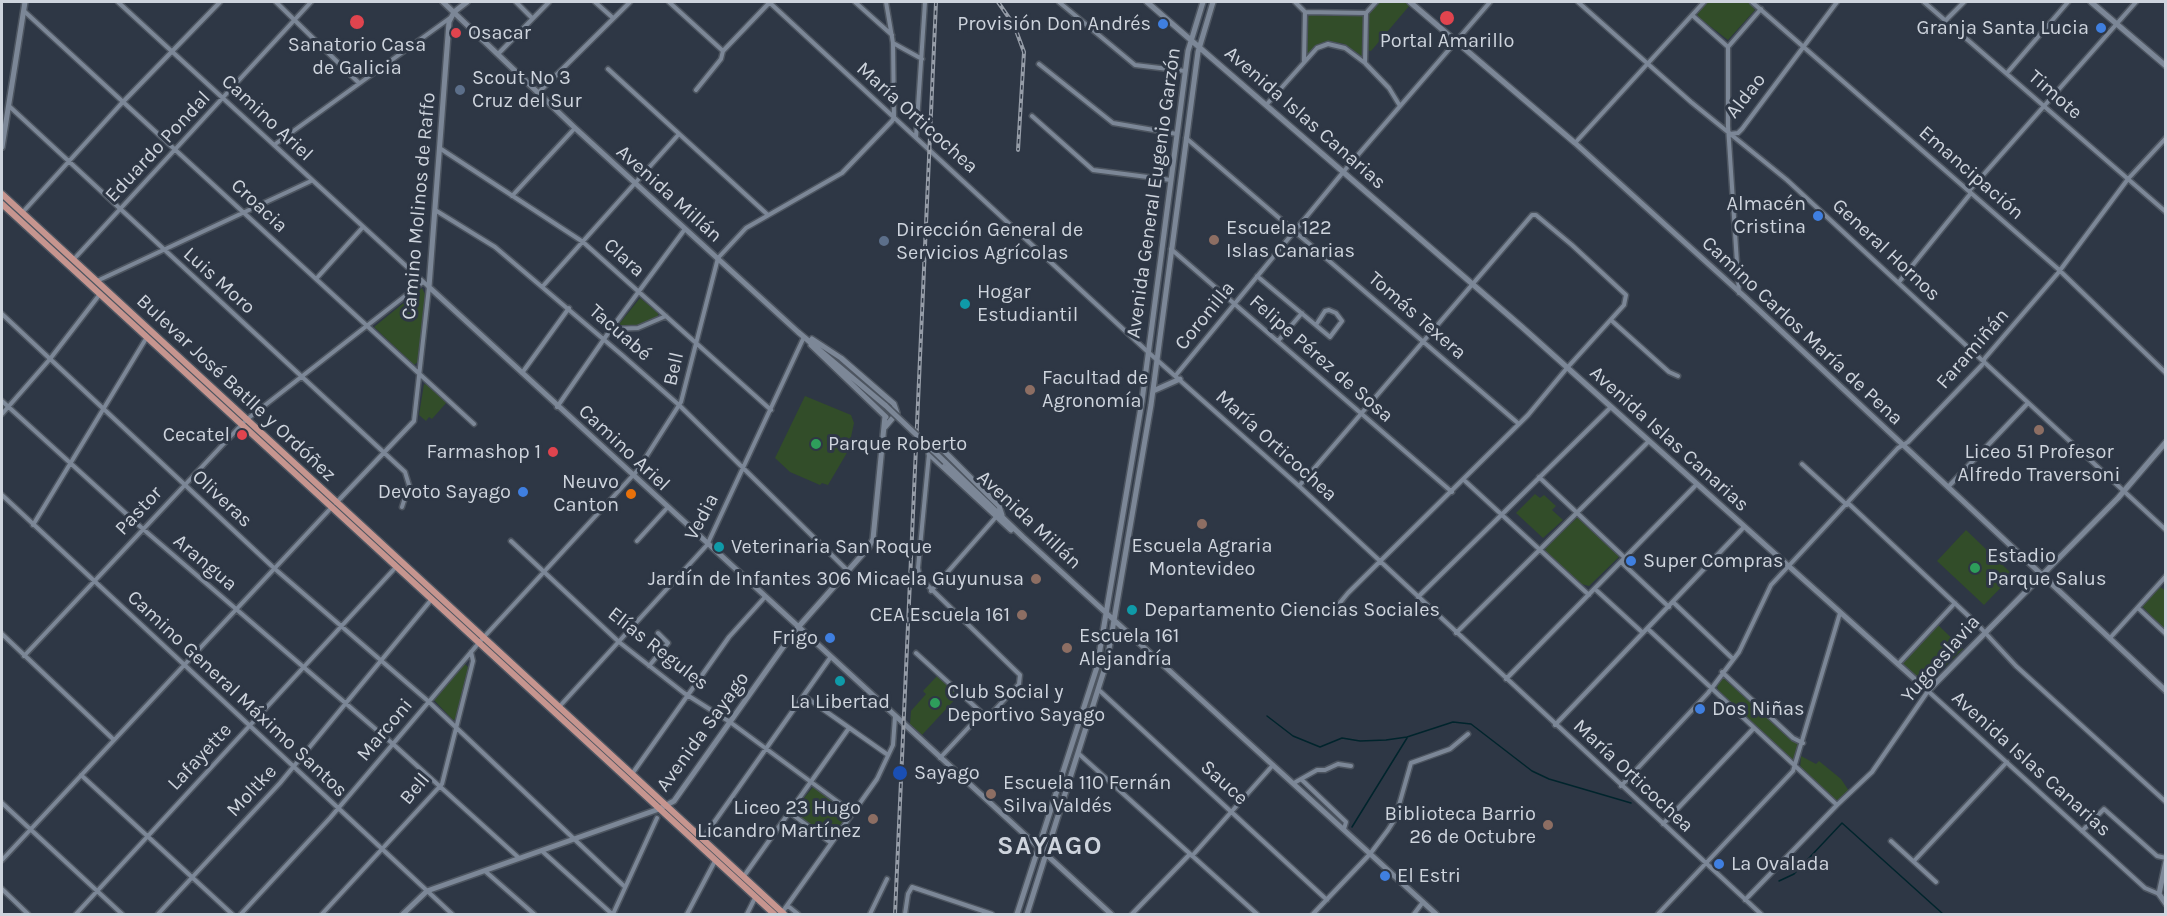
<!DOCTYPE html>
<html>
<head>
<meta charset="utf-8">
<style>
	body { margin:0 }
	#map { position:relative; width:2167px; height:916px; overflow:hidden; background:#2e3745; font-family:Karla,sans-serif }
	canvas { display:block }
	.frame { position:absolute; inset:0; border:3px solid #ced4dd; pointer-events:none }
</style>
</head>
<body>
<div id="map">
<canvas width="2167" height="916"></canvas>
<div class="frame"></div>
</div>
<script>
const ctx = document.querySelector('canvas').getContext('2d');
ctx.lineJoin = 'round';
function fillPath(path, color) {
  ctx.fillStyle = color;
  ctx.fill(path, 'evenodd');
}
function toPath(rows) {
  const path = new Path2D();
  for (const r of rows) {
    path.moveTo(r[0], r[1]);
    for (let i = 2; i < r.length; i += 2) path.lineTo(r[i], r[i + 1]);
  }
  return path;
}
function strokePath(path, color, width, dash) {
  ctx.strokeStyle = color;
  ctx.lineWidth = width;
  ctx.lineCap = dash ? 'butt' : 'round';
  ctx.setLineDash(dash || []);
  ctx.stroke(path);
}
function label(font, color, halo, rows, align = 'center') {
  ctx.font = font + ' Karla,sans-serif';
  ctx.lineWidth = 6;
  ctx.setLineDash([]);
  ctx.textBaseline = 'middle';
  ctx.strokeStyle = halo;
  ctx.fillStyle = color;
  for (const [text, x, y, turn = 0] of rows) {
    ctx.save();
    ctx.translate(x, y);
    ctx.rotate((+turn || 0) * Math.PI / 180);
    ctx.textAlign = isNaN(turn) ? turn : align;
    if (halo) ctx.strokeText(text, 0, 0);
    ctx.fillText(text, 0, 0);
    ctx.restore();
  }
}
fillPath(toPath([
	[1378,2,1406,2,1410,5,1371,51,1367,50,1368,13],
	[1706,2,1749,2,1755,10,1728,40,1698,17,1697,12],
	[1309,15,1364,16,1363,57,1344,44,1335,42,1322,43,1307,54,1306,22],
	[2,198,20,214,228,406,216,398],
	[422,288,426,296,419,361,414,365,374,327],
	[640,298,658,312,658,318,638,326,620,327,620,323],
	[424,384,429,385,447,402,432,419,429,417,426,421,419,415],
	[805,396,851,415,854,423,848,451,828,485,822,483,820,485,790,472,775,458],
	[1535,494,1540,498,1544,495,1556,506,1552,510,1563,520,1543,538,1516,513],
	[1578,517,1620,556,1589,586,1581,584,1545,552,1546,547],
	[1966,530,2013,575,1984,605,1937,561],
	[2158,586,2165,590,2165,631,2142,606],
	[1938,625,1963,649,1925,686,1901,664],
	[464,663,469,668,457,719,453,720,433,699],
	[937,676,959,695,922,735,910,724,911,711,926,694,923,691],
	[1722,677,1800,745,1794,762,1718,692,1717,685],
	[1801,756,1816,764,1819,761,1841,779,1849,791,1838,800,1833,799,1800,769],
	[813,787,848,812,847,817,831,838,795,814,795,809]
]), '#324d29');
strokePath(toPath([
	[1267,716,1293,736,1320,747,1342,738,1360,741,1386,740,1407,737,1453,722,1471,724,1532,771,1549,779,1631,803],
	[1352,827,1407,738],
	[1779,881,1794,874,1842,823,1943,914]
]), '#00242c', 1.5);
const street = toPath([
	[118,2,429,287,414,421,336,503],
	[276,2,359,83],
	[516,2,532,18],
	[595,2,613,18],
	[669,2,723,51],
	[769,2,1148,352,1299,486,1761,914],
	[855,2,892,35],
	[1059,2,1135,65,1185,71],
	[1295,2,1305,12],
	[1578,2,1691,102,1787,180,2166,530],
	[1752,2,2057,268,2166,373],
	[1924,2,2166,212],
	[24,11,474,424],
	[1305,12,1366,13,1376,2],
	[1692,15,1728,47],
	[1946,20,1964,2],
	[893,43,922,59],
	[498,54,549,2],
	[1304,61,1305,12],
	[1365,63,1366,13],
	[1039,64,1113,123,1177,134],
	[608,69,768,215],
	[2007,73,2068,2],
	[696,90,721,59,723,51,770,2],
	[538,93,630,2],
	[1267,104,1317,48,1328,44,1345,48,1365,63,1389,88,1400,106],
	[9,106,405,472,409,485,402,507],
	[1032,116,1093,170,1171,180],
	[1729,134,1738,133,1742,129,1837,2],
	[916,137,925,2],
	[1186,138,1519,424],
	[1575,143,1704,2],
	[274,145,450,18],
	[441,149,583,242,771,410],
	[1969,191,2136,2],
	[512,196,575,128],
	[435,210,495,247,622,355,679,405,848,571],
	[22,213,120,105,220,2],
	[1171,249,1452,492],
	[74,259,311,2],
	[1257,276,1330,337,1342,321,1336,313,1329,310,1325,311,1316,325],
	[316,279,363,227],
	[97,281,311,181],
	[1899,282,1971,193],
	[543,286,679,134],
	[1739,293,1728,126,1728,47,1761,9],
	[2,314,275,569,428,701,625,887],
	[666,316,638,328,611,329,685,229],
	[1611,320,1669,372,1678,376],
	[1278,341,1302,313],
	[522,373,569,308],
	[1176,375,1344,171,1490,2],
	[2,401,143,529,393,744,519,858],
	[557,407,611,329],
	[2,414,50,359,100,294],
	[929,454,918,568,920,578,1020,675,1019,684,992,713,982,713],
	[1802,464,1847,505],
	[1539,477,1625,558],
	[1464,480,1589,595],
	[1299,486,1532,215,1536,215,1572,245,1626,295,1624,305,1567,368,1528,415,1348,593,1334,610],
	[1949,486,2028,403],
	[2,495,452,914],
	[1848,503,1977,624,2016,666,2166,802],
	[33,525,147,337],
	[511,541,619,642,684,693,730,722,853,813],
	[637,541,667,508],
	[1621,562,1669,607],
	[1595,589,1643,633],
	[931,591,996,517],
	[1418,597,1611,407],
	[1673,602,1733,659],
	[2138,608,2166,634],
	[1648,629,1837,805],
	[1456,633,1649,441],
	[2,634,114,740],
	[2110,638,2166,576],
	[916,653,982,713],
	[24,656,246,420,423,282],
	[1898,664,1955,603],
	[649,666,668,643,658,633],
	[1722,672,1793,738,1803,743],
	[1506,679,1697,484],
	[1100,691,1327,900],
	[804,696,888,755],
	[559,707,707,545,804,337],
	[1555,725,1744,527],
	[1079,754,1257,914],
	[940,758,982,713],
	[632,774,729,637,765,597],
	[81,775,232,914],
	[1301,779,1346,822,1344,829],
	[1294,783,1317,770,1325,770,1338,764,1351,766],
	[1621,786,1708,693,1739,652,1771,585,1898,448,1908,442,1982,365,1985,358,2058,273,2128,179,2166,138],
	[2,803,122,914],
	[789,812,831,843],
	[1663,824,1754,728],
	[2082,831,2104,809,2157,856,2166,858],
	[703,838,830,658],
	[1891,841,1936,882],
	[542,851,612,914],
	[1192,856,1273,765],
	[2,860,331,508],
	[1914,861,2007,762],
	[485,871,534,914],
	[744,876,849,728],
	[2,889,28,914],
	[1745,900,1837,805,1872,772,1928,691,2145,888,2159,894],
	[788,906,798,914],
	[76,914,396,567],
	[158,914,280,783,431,600],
	[241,914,330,818,483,638,637,471,681,402,718,258,746,228,842,173,892,121,894,117,893,43,886,2],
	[322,914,442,784,473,661,471,652],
	[613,914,657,818],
	[687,914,715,861],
	[747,914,755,898],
	[781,914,877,779,893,745,895,717],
	[870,914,887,879],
	[905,914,908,894,912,887,992,914],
	[1132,914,1190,854],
	[1313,914,1370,854,1388,830,1395,819,1411,763,1450,749,1468,734],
	[1414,914,1423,902],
	[1658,914,1793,771,1840,613]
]);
const secondary = toPath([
	[443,2,575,128,798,332,886,406],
	[467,2,454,12,449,22,429,287,1111,914],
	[1147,2,1522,327,1928,691,2118,498,2166,442],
	[1410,2,1575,143,1746,298,2166,691],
	[2091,2,2166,66],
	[2,147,25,2],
	[812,339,841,358,894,404,897,413,885,427],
	[811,345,886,417],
	[1153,391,1180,379],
	[945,462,1023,537,1436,914],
	[1002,515,999,506,944,451,936,445,930,445,929,454,1011,530],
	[2166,861,2159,894,2166,904],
	[403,914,427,891,659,809,674,801,793,633,869,547,873,539,885,416],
	[1017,914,1097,667,1142,401,1188,51,1203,2],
	[1027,914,1107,661,1151,405,1198,52,1213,2]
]);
const primary = toPath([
	[2,194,784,914],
	[2,204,774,914]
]);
strokePath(street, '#4d5560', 7);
strokePath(secondary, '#4d5560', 8);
strokePath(primary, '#4d5560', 9);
strokePath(street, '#7c8797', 4);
strokePath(secondary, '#7c8797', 5);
strokePath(primary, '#c6958f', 6);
const rail = toPath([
	[998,2,1014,25,1024,52,1018,150],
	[895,914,936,2]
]);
strokePath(rail, '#959ca7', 4);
strokePath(rail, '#2e3745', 1.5, [4.5]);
const secondaryBridge = toPath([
	[886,406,945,462]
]);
strokePath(secondaryBridge, '#4d5560', 8, []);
strokePath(secondaryBridge, '#7c8797', 5);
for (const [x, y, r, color] of [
	[1447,18,8,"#e0444e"],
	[357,22,8,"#e0444e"],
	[1163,24,6,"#3f7fe0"],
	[2101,28,6,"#3f7fe0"],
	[456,33,6,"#e0444e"],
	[460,90,6,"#5c6f8a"],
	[1818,216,6,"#3f7fe0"],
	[1214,240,6,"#8d6e63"],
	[884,241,6,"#5c6f8a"],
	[965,304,6,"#0f9aa8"],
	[1030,390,6,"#8d6e63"],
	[2039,430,6,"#8d6e63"],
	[242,435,6,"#e0444e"],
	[816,444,6,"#2e9e5b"],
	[553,452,6,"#e0444e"],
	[523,492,6,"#3f7fe0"],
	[631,494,6,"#e8710a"],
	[1202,524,6,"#8d6e63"],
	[719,547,6,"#0f9aa8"],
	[1631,561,6,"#3f7fe0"],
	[1975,568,6,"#2e9e5b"],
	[1036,579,6,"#8d6e63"],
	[1132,610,6,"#0f9aa8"],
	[1022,615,6,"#8d6e63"],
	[830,638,6,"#3f7fe0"],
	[1067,648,6,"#8d6e63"],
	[840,681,6,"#0f9aa8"],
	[935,703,6,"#2e9e5b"],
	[1700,709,6,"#3f7fe0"],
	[900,773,8,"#1a4fb4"],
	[991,794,6,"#8d6e63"],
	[873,819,6,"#8d6e63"],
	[1548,825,6,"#8d6e63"],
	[1719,864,6,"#3f7fe0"],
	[1385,876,6,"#3f7fe0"]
]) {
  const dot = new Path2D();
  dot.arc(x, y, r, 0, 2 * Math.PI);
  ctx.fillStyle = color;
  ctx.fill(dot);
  strokePath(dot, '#2e3745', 2);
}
label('20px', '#ced4dd', '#2e3745', [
	["Provisión Don Andrés",1151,24,"right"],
	["Granja Santa Lucia",2089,28,"right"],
	["Osacar",468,33],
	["Portal Amarillo",1447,41,"center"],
	["Sanatorio Casa",357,45,"center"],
	["de Galicia",357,68,"center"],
	["Scout No 3",472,78],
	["Cruz del Sur",472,101],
	["Almacén",1806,204,"right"],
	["Cristina",1806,227,"right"],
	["Escuela 122",1226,228],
	["Islas Canarias",1226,251],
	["Dirección General de",896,230],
	["Servicios Agrícolas",896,253],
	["Hogar",977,292],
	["Estudiantil",977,315],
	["Facultad de",1042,378],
	["Agronomía",1042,401],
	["Cecatel",230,435,"right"],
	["Parque Roberto",828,444],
	["Farmashop 1",541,452,"right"],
	["Liceo 51 Profesor",2039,452,"center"],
	["Alfredo Traversoni",2039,475,"center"],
	["Neuvo",619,482,"right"],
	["Canton",619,505,"right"],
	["Devoto Sayago",511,492,"right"],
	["Escuela Agraria",1202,546,"center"],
	["Montevideo",1202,569,"center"],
	["Veterinaria San Roque",731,547],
	["Estadio",1987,556],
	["Parque Salus",1987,579],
	["Super Compras",1643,561],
	["Jardín de Infantes 306 Micaela Guyunusa",1024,579,"right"],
	["Departamento Ciencias Sociales",1144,610],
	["CEA Escuela 161",1010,615,"right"],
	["Escuela 161",1079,636],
	["Alejandría",1079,659],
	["Frigo",818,638,"right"],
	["Club Social y",947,692],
	["Deportivo Sayago",947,715],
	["La Libertad",840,702,"center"],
	["Dos Niñas",1712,709],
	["Sayago",914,773],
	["Escuela 110 Fernán",1003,783],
	["Silva Valdés",1003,806],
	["Liceo 23 Hugo",861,808,"right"],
	["Licandro Martínez",861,831,"right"],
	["Biblioteca Barrio",1536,814,"right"],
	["26 de Octubre",1536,837,"right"],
	["La Ovalada",1731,864],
	["El Estri",1397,876]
], 'left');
label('20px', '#ced4dd', '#2e3745', [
	["Timote",2055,95,41],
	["Aldao",1746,96,-52],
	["Camino Ariel",267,118,43],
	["María Orticochea",917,118,42],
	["Avenida Islas Canarias",1305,118,41],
	["Eduardo Pondal",158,147,-47],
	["Emancipación",1971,173,41],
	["Avenida General Eugenio Garzón",1154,193,-82],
	["Avenida Millán",669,194,42],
	["Croacia",259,206,43],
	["Camino Molinos de Raffo",419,206,-85],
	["General Hornos",1886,250,43],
	["Clara",624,258,42],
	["Luis Moro",219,281,42],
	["Coronilla",1205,316,-51],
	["Tomás Texera",1417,316,41],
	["Camino Carlos María de Pena",1802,331,43],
	["Tacuabé",620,333,41],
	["Faramiñán",1973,349,-49],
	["Felipe Pérez de Sosa",1321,359,41],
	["Bell",674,369,-77],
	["Bulevar José Batlle y Ordóñez",236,388,43],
	["Avenida Islas Canarias",1669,439,42],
	["María Orticochea",1276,446,42],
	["Camino Ariel",624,448,43],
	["Oliveras",222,499,43],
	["Pastor",139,511,-47],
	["Vedia",702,517,-62],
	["Avenida Millán",1029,520,43],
	["Arangua",205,563,40],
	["Elías Regules",658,649,38],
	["Yugoeslavia",1941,659,-49],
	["Camino General Máximo Santos",237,694,43],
	["Marconi",385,730,-50],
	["Avenida Sayago",703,732,-54],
	["Lafayette",200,757,-47],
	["Avenida Islas Canarias",2031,764,42],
	["María Orticochea",1633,776,43],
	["Sauce",1224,783,42],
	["Bell",415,789,-50],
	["Moltke",252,791,-47]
]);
ctx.letterSpacing = '1.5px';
label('bold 26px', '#ced4dd', '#2e3745', [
	["SAYAGO",1050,847]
]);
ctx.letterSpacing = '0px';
</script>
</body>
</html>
